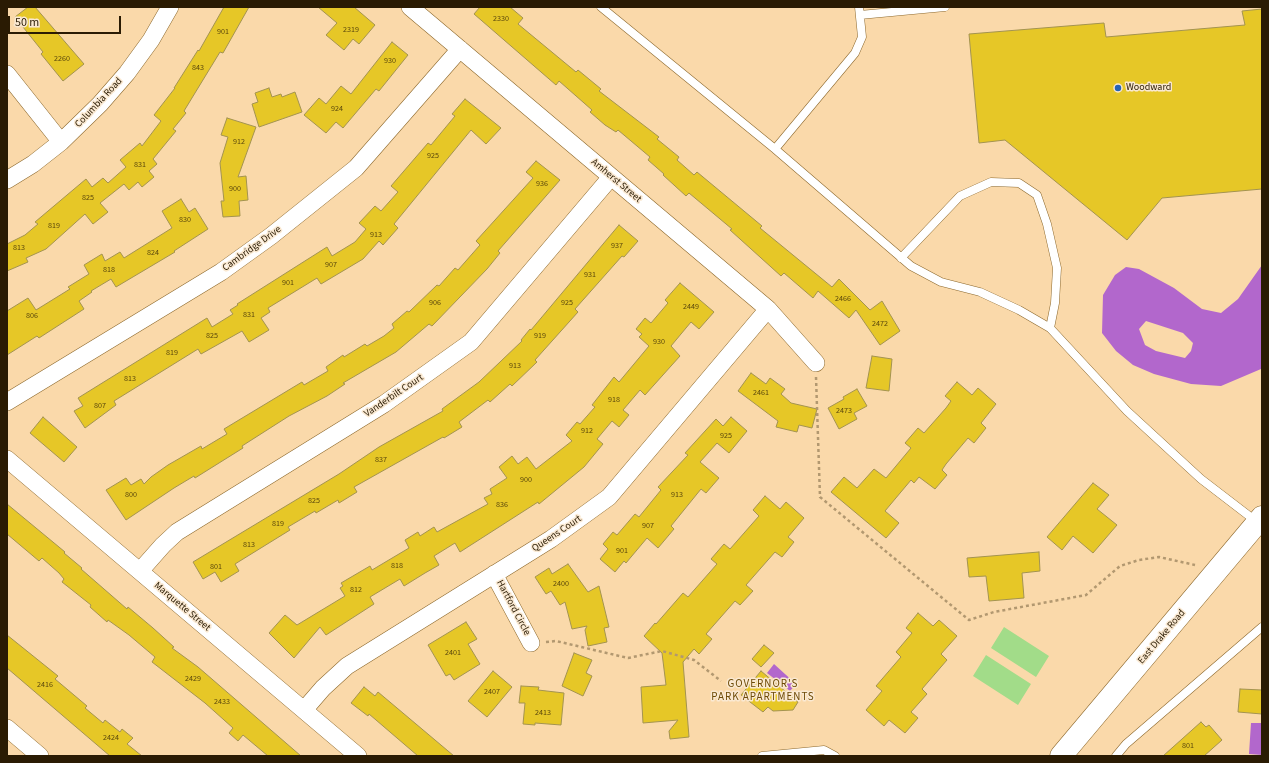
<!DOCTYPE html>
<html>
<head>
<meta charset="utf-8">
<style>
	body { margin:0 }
	#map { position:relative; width:1269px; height:763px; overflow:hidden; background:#fad9aa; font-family:"Source Sans 3",sans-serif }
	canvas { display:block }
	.frame { position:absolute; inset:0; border:8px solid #2a1b03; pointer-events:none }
	.scale { position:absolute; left:8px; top:16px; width:113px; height:18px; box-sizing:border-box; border:2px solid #2a1b03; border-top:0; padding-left:5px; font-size:12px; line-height:14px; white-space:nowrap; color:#2a1b03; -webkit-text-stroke:3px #fae9d2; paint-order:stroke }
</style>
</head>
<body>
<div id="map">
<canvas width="1269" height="763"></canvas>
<div class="frame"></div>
<div class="scale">50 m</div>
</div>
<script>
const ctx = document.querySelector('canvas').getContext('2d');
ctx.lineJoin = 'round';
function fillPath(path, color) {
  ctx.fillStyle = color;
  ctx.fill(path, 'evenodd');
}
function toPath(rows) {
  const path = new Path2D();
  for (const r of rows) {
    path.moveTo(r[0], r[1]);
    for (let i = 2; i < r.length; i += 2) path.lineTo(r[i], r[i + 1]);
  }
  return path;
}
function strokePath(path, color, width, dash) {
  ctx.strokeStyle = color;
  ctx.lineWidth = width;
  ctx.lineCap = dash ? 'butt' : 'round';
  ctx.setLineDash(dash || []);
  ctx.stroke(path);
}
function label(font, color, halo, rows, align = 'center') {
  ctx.font = font + ' "Source Sans 3",sans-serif';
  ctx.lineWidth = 3;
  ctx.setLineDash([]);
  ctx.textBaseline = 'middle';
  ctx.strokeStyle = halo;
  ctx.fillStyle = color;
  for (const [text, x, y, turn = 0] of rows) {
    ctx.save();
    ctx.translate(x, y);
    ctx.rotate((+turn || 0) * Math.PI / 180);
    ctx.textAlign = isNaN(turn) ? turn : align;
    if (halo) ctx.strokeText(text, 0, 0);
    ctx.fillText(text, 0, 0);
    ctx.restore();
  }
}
fillPath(toPath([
	[1004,627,1049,656,1036,677,991,648],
	[986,655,1031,684,1018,705,973,676]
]), '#a2dc89');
fillPath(toPath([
	[1262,265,1261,369,1221,386,1191,384,1154,374,1133,365,1116,351,1102,333,1103,295,1115,275,1126,267,1139,269,1174,288,1202,309,1221,313,1238,299],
	[1146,321,1183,333,1193,343,1191,351,1185,358,1156,351,1145,345,1139,329],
	[774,664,796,684,790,691,767,673],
	[1251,723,1262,723,1262,755,1249,754]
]), '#b267cc');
const building = toPath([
	[28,7,35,7,84,64,63,81,41,54,43,52,15,17,28,7],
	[224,7,249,7,223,53,220,52,184,111,186,113,173,129,176,131,153,159,157,164,149,171,154,177,142,187,138,182,129,190,124,184,100,203,108,212,93,224,85,214,46,249,26,258,28,262,7,271,7,244,25,235,38,224,35,222,86,179,92,187,103,178,108,183,126,167,120,160,140,143,142,146,161,121,154,115,175,88,174,88,198,50,199,51,224,7],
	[318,7,354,7,375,25,359,44,353,39,344,50,326,35,337,23,318,7],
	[480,7,510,7,523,18,518,24,576,72,578,70,601,89,599,91,659,137,657,139,679,157,677,160,694,175,697,172,762,226,760,228,832,287,839,279,870,310,882,301,900,331,880,345,856,310,849,318,818,291,813,298,784,273,781,276,730,230,732,229,689,193,686,196,663,175,664,174,648,160,650,157,618,130,616,132,605,125,590,112,592,110,559,81,556,85,474,14,480,7],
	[1262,9,1262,189,1162,198,1127,240,1005,140,979,143,969,34,1104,23,1106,37,1245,25,1242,11,1262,9],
	[392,42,408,55,379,91,376,89,343,128,336,122,326,133,304,115,319,98,326,104,341,86,351,94,392,42],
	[269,88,272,97,281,94,282,97,295,92,302,112,259,127,252,104,258,102,255,93,269,88],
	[465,99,501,128,486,144,471,130,394,224,398,228,383,245,379,241,363,259,321,284,317,278,268,308,270,312,261,318,269,330,249,342,242,331,201,354,198,349,114,401,116,405,85,428,74,411,83,406,78,398,207,318,212,327,233,314,230,310,238,305,237,304,327,247,332,256,355,242,366,229,359,223,375,206,381,211,398,192,391,186,428,143,431,145,455,116,452,114,465,99],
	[227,118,256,127,238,177,246,176,248,200,239,201,240,216,223,217,221,201,224,201,220,163,228,137,221,135,227,118],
	[536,161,560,180,498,251,500,253,487,269,432,326,429,324,396,352,343,383,345,384,327,396,289,416,242,446,243,448,195,478,194,476,174,488,126,520,106,490,126,478,131,485,141,479,144,484,151,477,168,465,201,446,202,449,227,434,224,429,302,382,304,385,328,371,326,367,343,355,344,357,365,344,367,346,384,336,394,328,392,324,407,311,409,312,437,285,439,286,455,268,458,270,480,245,476,241,533,178,526,172,536,161],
	[181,199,189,212,195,208,208,229,174,251,175,252,116,287,111,279,91,291,92,292,79,301,84,309,39,338,37,336,7,355,7,311,28,298,36,310,70,289,68,287,89,274,84,265,102,254,105,261,120,252,124,258,172,228,162,211,181,199],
	[619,225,638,241,624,257,622,256,575,309,578,312,535,360,537,362,512,386,510,384,490,402,488,400,459,422,462,427,444,438,443,437,354,487,357,492,339,503,338,500,316,513,315,511,288,527,290,530,235,564,239,571,221,582,215,572,203,579,193,562,339,474,379,447,443,411,442,409,479,382,522,341,521,340,530,329,531,330,619,225],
	[680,283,714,312,699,329,691,322,671,346,680,356,645,395,640,390,623,410,629,415,619,427,612,421,597,439,603,444,584,467,539,504,538,502,460,552,455,543,434,556,439,565,425,573,404,586,400,579,370,597,374,604,326,635,320,627,294,658,269,633,285,615,297,625,345,596,340,588,343,586,341,583,370,566,372,570,409,548,405,540,418,532,420,536,434,527,437,532,488,504,484,498,492,494,490,489,507,478,499,467,512,456,518,464,527,457,536,469,572,441,566,435,577,422,580,424,595,407,592,405,614,377,619,382,649,346,639,337,642,334,636,329,645,318,651,323,668,303,665,300,680,283],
	[872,356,892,359,889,391,866,388,872,356],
	[751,373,766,384,770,378,785,389,781,394,791,403,817,409,812,428,799,425,797,432,776,427,778,421,738,391,751,373],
	[957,382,972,395,978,388,996,404,981,423,986,428,974,443,968,438,946,464,942,470,947,475,935,489,919,477,914,483,911,480,885,511,899,523,886,538,831,492,844,477,857,488,874,469,886,478,911,448,905,443,918,428,924,433,946,408,951,401,945,396,957,382],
	[857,389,867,406,854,413,857,419,839,429,828,408,844,399,843,397,857,389],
	[43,417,77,447,64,462,30,433,43,417],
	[731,417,747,431,729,453,717,443,700,462,719,478,706,493,701,489,671,526,674,529,658,548,647,538,626,563,624,561,615,572,600,559,608,549,603,544,613,532,617,535,635,514,639,517,661,490,658,487,688,455,685,453,716,419,723,426,731,417],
	[1093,483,1109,495,1097,509,1117,525,1093,553,1073,536,1062,550,1047,537,1093,483],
	[765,496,780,509,786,502,804,518,788,537,794,542,782,557,775,552,746,585,753,591,740,605,735,601,706,634,712,639,699,654,694,649,683,662,689,737,670,739,669,731,678,720,643,723,641,687,666,685,662,653,644,636,655,623,656,624,683,593,688,597,717,564,711,559,724,544,730,549,759,516,753,510,765,496],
	[7,504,65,552,64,553,82,568,81,569,127,609,128,607,153,628,174,647,172,648,198,667,301,756,268,756,243,735,238,741,229,733,233,728,205,703,152,662,155,657,129,635,108,620,107,622,90,607,91,605,62,582,64,579,59,573,42,558,39,561,7,534,7,504],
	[1039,552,1040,571,1022,573,1024,598,989,601,986,576,969,577,967,558,1039,552],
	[568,564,588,592,599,586,609,627,604,628,607,642,588,646,585,630,587,626,572,629,565,602,560,605,551,591,546,594,535,577,549,568,552,574,568,564],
	[918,613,933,626,939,620,957,636,941,654,947,660,922,689,927,694,911,712,918,718,905,733,889,720,884,726,866,710,882,691,876,686,901,657,896,652,912,633,906,628,918,613],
	[466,622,477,639,468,644,480,664,454,680,450,674,446,676,428,645,466,622],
	[7,635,58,676,55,679,87,706,85,708,103,723,105,720,120,732,122,729,133,738,127,744,142,756,110,756,7,668,7,635],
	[764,645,774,653,761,667,752,659,764,645],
	[574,653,592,660,586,673,592,676,583,696,562,686,574,653],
	[493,671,512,687,487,717,468,701,493,671],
	[761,671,798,702,793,710,773,711,768,707,763,712,741,695,761,671],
	[521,686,539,687,538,690,564,693,561,725,535,723,535,725,523,724,525,703,519,703,521,686],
	[364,687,375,696,378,692,454,756,418,756,369,714,368,716,351,703,364,687],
	[1240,689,1262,690,1262,714,1238,712,1240,689],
	[1201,722,1206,727,1209,725,1222,740,1204,756,1163,756,1201,722]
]);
fillPath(building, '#e6c727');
strokePath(building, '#a39350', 1);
const service = toPath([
	[601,7,775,149,911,266,941,282,980,292,1019,310,1050,328,1127,411,1201,479,1257,522],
	[860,15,945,7],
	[775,149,855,53,862,37,859,7],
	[901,258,960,196,991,182,1019,183,1037,195,1047,224,1057,268,1055,303,1050,328],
	[762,756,824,750,835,756],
	[1116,756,1126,744,1262,627]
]);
const minor = toPath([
	[410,7,768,309,816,363],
	[7,74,61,142],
	[7,180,33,164,61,142,100,104,127,73,151,40,170,7],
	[7,402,221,272,271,236,356,168,460,49],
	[7,459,358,756],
	[140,571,163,545,177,532,384,404,471,342,611,177],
	[494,574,531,643],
	[304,710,323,688,347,666,551,539,609,497,768,309],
	[7,728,40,756]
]);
const secondary = toPath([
	[1061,756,1262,517]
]);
strokePath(service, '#8c682c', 9);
strokePath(minor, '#8c682c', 18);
strokePath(secondary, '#8c682c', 23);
strokePath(toPath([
	[816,377,820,497,969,620,994,612,1086,595,1120,566,1139,560,1159,557,1195,565],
	[546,642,556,641,628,658,662,651,694,660,721,681]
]), '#b29870', 2.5, [3, 3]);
strokePath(service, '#fff', 8);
strokePath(minor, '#fff', 17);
strokePath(secondary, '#fff', 22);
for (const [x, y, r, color] of [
	[1118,88,4,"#2564b5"]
]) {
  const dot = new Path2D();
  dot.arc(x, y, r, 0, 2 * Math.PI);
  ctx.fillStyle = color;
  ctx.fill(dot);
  strokePath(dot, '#fae9d2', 1.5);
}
label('8px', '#59460c', null, [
	["2330",501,19],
	["2319",351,30],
	["901",223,32],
	["2260",62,59],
	["930",390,61],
	["843",198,68],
	["924",337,109],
	["912",239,142],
	["925",433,156],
	["831",140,165],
	["936",542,184],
	["900",235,189],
	["825",88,198],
	["830",185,220],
	["819",54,226],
	["913",376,235],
	["937",617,246],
	["813",19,248],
	["824",153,253],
	["907",331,265],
	["818",109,270],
	["931",590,275],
	["901",288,283],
	["2466",843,299],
	["906",435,303],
	["925",567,303],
	["2449",691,307],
	["831",249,315],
	["806",32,316],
	["2472",880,324],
	["825",212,336],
	["919",540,336],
	["930",659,342],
	["819",172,353],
	["913",515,366],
	["813",130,379],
	["2461",761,393],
	["918",614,400],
	["807",100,406],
	["2473",844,411],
	["912",587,431],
	["925",726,436],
	["837",381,460],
	["900",526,480],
	["800",131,495],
	["913",677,495],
	["825",314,501],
	["836",502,505],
	["819",278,524],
	["907",648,526],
	["813",249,545],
	["901",622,551],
	["818",397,566],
	["801",216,567],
	["2400",561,584],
	["812",356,590],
	["2401",453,653],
	["2429",193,679],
	["2416",45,685],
	["2407",492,692],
	["2433",222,702],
	["2413",543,713],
	["2424",111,738],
	["801",1188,746]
]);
label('10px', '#2a1b03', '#fae9d2', [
	["Woodward",1126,88]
], 'left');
label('10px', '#2a1b03', '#fae9d2', [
	["Columbia Road",99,103,-47],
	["Amherst Street",616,181,40],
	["Cambridge Drive",252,249,-36],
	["Vanderbilt Court",394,396,-34],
	["Queens Court",557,534,-34],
	["Marquette Street",182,607,40],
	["Hartford Circle",513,608,62],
	["East Drake Road",1162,637,-50]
]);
ctx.letterSpacing = '1px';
label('11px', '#6e4b07', '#fae9d2', [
	["GOVERNOR'S",763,685],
	["PARK APARTMENTS",763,698]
]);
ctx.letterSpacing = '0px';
</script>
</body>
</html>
